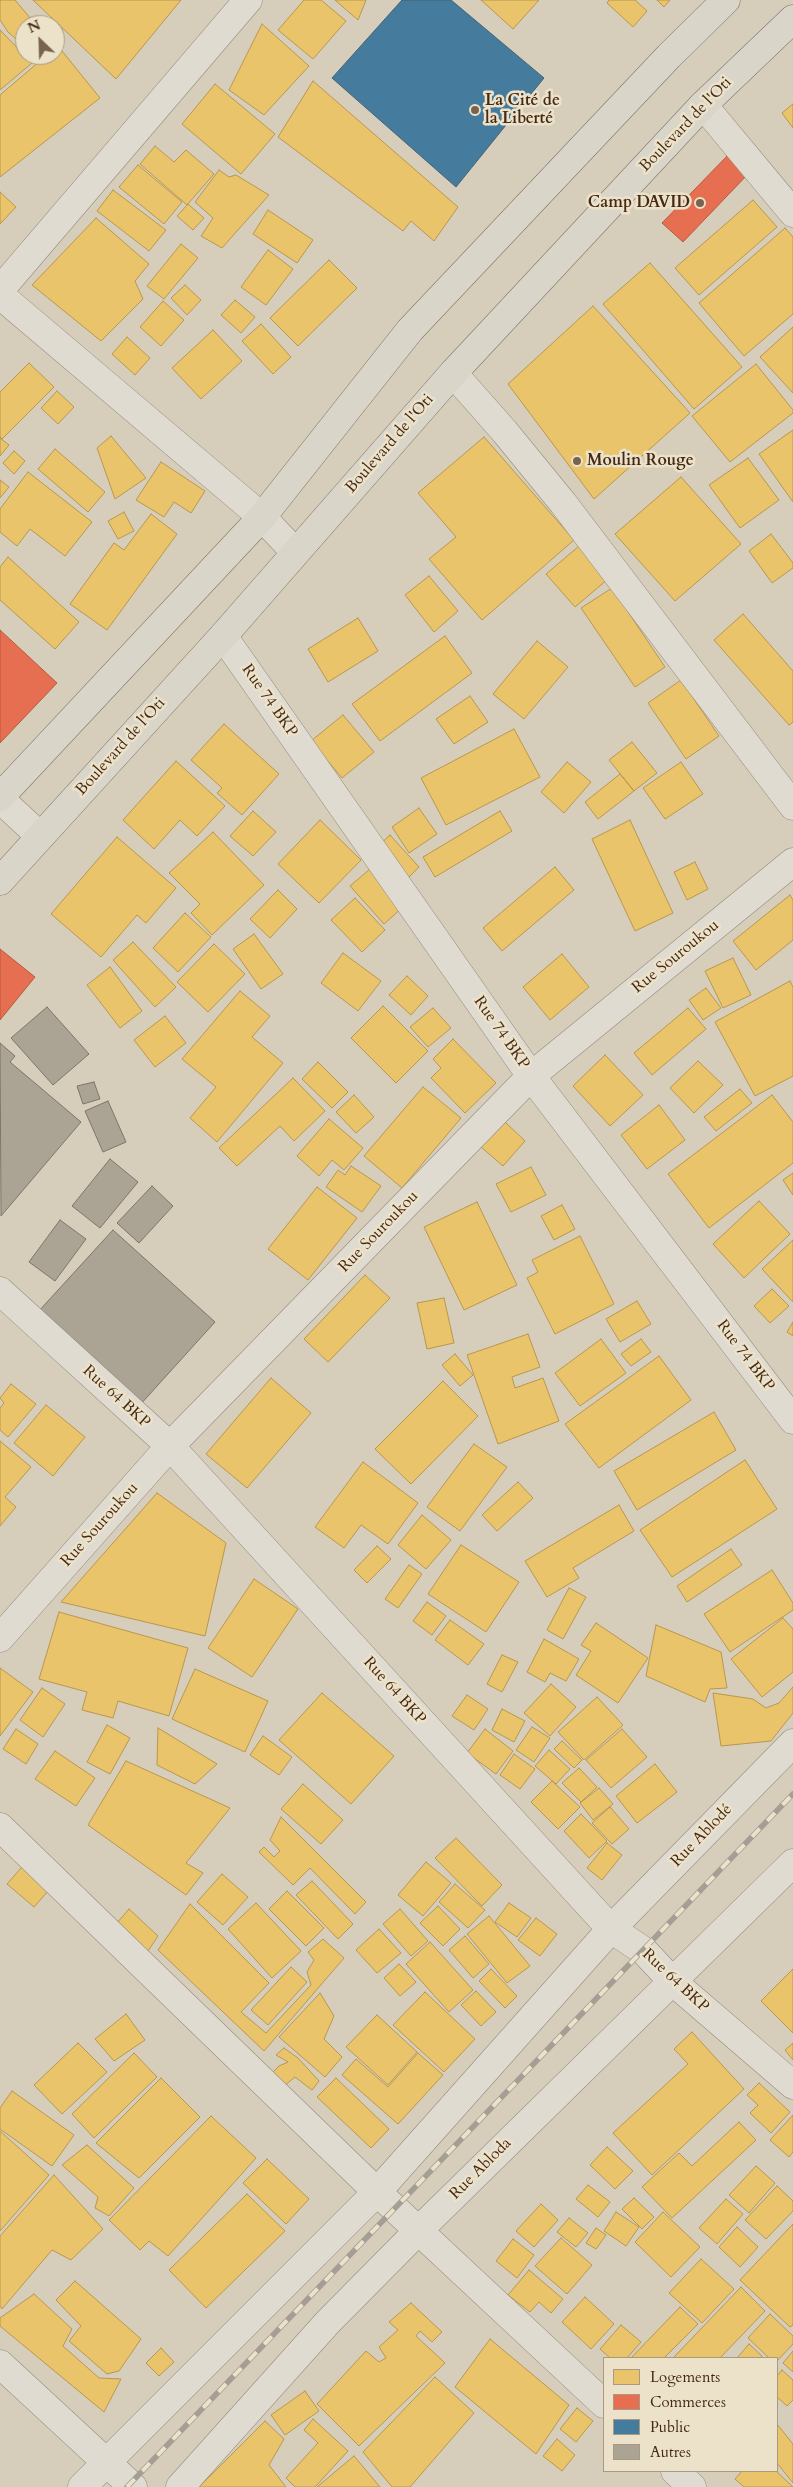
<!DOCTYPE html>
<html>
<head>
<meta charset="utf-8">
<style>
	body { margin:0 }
	#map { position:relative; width:793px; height:2487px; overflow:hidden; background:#d6ceba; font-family:Cardo,serif }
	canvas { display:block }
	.legend { position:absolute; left:603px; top:2357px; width:175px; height:115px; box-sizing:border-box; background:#ece2ca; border:1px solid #a99882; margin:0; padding:6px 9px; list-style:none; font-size:15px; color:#452915 }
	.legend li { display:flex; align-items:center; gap:10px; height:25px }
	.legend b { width:25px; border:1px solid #a99882 }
	.north { position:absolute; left:15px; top:15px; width:50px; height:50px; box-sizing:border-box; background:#ece2ca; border:1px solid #a99882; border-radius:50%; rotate:336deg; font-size:14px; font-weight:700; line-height:20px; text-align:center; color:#452915 }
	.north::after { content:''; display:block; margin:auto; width:18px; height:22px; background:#78634f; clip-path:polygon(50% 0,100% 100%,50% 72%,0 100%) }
</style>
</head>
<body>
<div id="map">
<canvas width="793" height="2487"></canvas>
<ul class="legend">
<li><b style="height:14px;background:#e9c46a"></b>Logements</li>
<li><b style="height:14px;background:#e76f51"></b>Commerces</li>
<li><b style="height:14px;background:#457b9d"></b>Public</li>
<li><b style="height:14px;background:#aba394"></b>Autres</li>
</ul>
<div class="north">N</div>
</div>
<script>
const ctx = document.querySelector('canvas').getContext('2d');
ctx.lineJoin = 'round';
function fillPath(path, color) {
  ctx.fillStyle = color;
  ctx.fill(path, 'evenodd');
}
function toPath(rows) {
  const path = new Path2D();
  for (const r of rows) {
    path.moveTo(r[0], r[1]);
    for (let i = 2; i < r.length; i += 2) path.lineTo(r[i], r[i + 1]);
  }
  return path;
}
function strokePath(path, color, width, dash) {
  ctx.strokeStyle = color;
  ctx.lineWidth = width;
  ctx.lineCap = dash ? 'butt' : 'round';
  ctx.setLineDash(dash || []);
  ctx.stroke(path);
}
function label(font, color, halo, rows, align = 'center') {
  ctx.font = font + ' Cardo,serif';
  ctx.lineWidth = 5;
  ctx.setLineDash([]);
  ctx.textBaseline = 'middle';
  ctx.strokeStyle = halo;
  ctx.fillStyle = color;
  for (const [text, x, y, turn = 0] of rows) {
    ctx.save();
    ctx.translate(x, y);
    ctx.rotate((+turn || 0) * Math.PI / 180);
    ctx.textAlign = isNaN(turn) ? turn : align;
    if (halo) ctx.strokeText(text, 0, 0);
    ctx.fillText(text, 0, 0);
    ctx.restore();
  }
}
const homes = toPath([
	[0,0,15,0,36,25,25,25,25,47,8,32,0,20,0,0],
	[33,0,181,0,116,79,33,0],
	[304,0,321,0,346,21,313,59,278,30,304,0],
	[335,0,366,0,358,20,335,0],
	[481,0,539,0,513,29,481,0],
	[609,0,635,0,647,11,633,27,607,3,609,0],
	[657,0,670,0,664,7,657,0],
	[262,24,309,66,264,115,229,90,262,24],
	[0,30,32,63,0,90,0,30],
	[58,46,100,98,0,177,0,95,47,55,55,55,55,49,58,46],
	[313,81,458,207,434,241,411,221,403,231,278,137,313,81],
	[215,84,275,134,241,174,182,124,215,84],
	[793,104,793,128,782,113,793,104],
	[155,146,174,162,186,150,214,174,187,205,140,164,155,146],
	[138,165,182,202,164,224,119,187,138,165],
	[219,170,229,177,236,175,269,195,222,248,201,236,213,218,195,202,219,170],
	[113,190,166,230,149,251,97,211,113,190],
	[0,192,16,207,0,224,0,192],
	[753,200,777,227,699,295,675,268,753,200],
	[188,204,204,218,193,230,177,216,188,204],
	[268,210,313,240,297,263,253,234,268,210],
	[96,218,149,264,135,281,143,299,101,341,32,285,96,218],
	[785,228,793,237,793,314,744,356,699,303,785,228],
	[181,244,198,258,164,299,147,286,181,244],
	[268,250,293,269,266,305,241,287,268,250],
	[329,260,357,288,298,346,270,318,329,260],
	[650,263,742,367,694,409,603,304,650,263],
	[185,285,201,300,187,315,171,298,185,285],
	[235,300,255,317,241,333,221,315,235,300],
	[163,301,184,320,161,346,140,327,163,301],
	[593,306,690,413,594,499,508,384,593,306],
	[261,324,291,357,273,374,242,341,261,324],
	[793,327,793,393,760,357,793,327],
	[213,330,242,361,201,399,172,368,213,330],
	[127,337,150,358,135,375,112,354,127,337],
	[29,363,54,387,2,439,0,437,0,392,29,363],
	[756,364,793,410,793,413,730,462,692,416,756,364],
	[57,391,74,407,58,424,41,408,57,391],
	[793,430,793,502,759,454,793,430],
	[111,436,146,478,115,499,97,448,111,436],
	[484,437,574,540,482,620,429,559,456,537,418,493,484,437],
	[0,438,9,445,0,456,0,438],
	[55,449,105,492,88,512,38,469,55,449],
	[14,451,25,461,14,474,3,463,14,451],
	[748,458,779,500,740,528,709,485,748,458],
	[161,462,205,491,191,513,174,502,164,517,136,500,161,462],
	[28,472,92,522,65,556,30,529,17,546,0,532,0,509,28,472],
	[681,477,741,544,675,601,615,534,681,477],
	[0,480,9,487,0,498,0,480],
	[124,512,134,531,118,539,108,521,124,512],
	[151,514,177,534,107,630,70,604,114,543,124,550,151,514],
	[771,534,793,563,793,568,772,583,749,551,771,534],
	[579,546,608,579,575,607,546,574,579,546],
	[8,557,79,622,55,649,0,600,0,567,8,557],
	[429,576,458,611,434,632,405,595,429,576],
	[612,588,665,667,635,687,581,608,612,588],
	[743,614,793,671,793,722,789,725,714,640,743,614],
	[358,618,378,651,328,682,308,649,358,618],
	[445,636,472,673,380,741,352,704,445,636],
	[537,641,568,667,524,719,493,694,537,641],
	[681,680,719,736,686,759,648,703,681,680],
	[470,696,488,722,454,744,436,719,470,696],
	[343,715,374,752,342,778,311,741,343,715],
	[224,724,279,774,242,815,217,793,222,788,191,760,224,724],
	[514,729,540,777,446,825,421,778,514,729],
	[632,742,657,773,634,791,609,760,632,742],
	[176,761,225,806,197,836,180,820,154,849,123,820,176,761],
	[567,762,591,782,564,813,541,792,567,762],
	[681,762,703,794,665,819,643,788,681,762],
	[620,774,634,791,598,819,585,802,620,774],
	[419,808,437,834,409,853,392,827,419,808],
	[253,811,276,832,253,856,230,836,253,811],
	[500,811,512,831,435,877,423,857,500,811],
	[320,820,361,860,319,903,278,864,320,820],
	[630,820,673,913,635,931,592,839,630,820],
	[213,832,264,885,212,935,191,913,200,904,169,873,213,832],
	[390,835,419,867,406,880,376,848,390,835],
	[117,837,176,888,146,923,137,915,101,957,51,914,117,837],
	[695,862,708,889,687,900,674,872,695,862],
	[555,867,574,890,502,951,483,928,555,867],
	[370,869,403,907,384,924,350,886,370,869],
	[278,890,297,909,270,938,250,919,278,890],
	[790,895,793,900,793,940,756,970,733,941,790,895],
	[355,898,385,930,362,952,331,920,355,898],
	[185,913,211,937,178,972,153,948,185,913],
	[254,934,283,974,261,989,233,949,254,934],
	[133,942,176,987,155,1007,113,960,133,942],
	[214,944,245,974,208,1012,177,982,214,944],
	[343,953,381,981,358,1011,321,983,343,953],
	[562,954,589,987,550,1020,523,987,562,954],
	[733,958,751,995,723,1008,705,971,733,958],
	[110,967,142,1011,120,1028,87,985,110,967],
	[407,976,428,996,411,1015,389,995,407,976],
	[790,981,793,987,793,1076,755,1096,715,1022,790,981],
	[706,988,721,1008,703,1020,689,1000,706,988],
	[240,991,270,1016,252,1037,283,1063,217,1142,190,1118,216,1087,182,1059,240,991],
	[383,1006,428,1051,396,1083,351,1038,383,1006],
	[433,1008,451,1028,428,1047,410,1027,433,1008],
	[688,1008,706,1029,652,1075,634,1053,688,1008],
	[165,1016,186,1043,155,1067,134,1040,165,1016],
	[453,1039,496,1083,465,1113,431,1078,441,1068,433,1059,453,1039],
	[605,1055,643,1095,610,1126,573,1086,605,1055],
	[698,1061,723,1085,694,1113,670,1088,698,1061],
	[318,1062,348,1092,332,1108,302,1079,318,1062],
	[293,1078,325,1111,294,1141,280,1126,237,1166,219,1148,293,1078],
	[423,1087,461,1118,402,1188,364,1156,423,1087],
	[740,1089,752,1103,716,1131,704,1117,740,1089],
	[354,1095,374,1117,356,1133,336,1112,354,1095],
	[772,1095,793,1122,793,1163,709,1228,668,1174,772,1095],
	[659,1105,685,1140,647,1169,621,1135,659,1105],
	[329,1119,363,1148,344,1170,332,1160,319,1176,297,1156,329,1119],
	[504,1121,525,1141,503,1166,481,1147,504,1121],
	[351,1166,381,1186,362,1212,326,1187,338,1170,345,1175,351,1166],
	[531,1167,546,1195,511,1212,496,1184,531,1167],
	[793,1173,793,1195,783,1180,793,1173],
	[317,1187,357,1218,308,1280,268,1249,317,1187],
	[759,1201,790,1234,744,1278,713,1244,759,1201],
	[477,1202,517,1285,464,1310,424,1227,477,1202],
	[562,1205,575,1229,554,1240,541,1216,562,1205],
	[580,1236,614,1304,555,1334,527,1278,538,1272,532,1260,580,1236],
	[793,1240,793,1302,762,1269,793,1240],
	[365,1275,390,1298,328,1362,304,1339,365,1275],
	[772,1289,789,1306,770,1323,754,1306,772,1289],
	[444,1298,454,1343,427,1349,417,1303,444,1298],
	[637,1301,651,1324,620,1342,606,1319,637,1301],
	[793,1322,793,1336,787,1332,793,1322],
	[528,1334,540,1367,512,1377,515,1388,543,1378,559,1421,498,1444,467,1355,528,1334],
	[601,1339,626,1373,580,1406,555,1373,601,1339],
	[641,1339,651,1352,631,1366,621,1354,641,1339],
	[455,1354,473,1375,460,1386,442,1365,455,1354],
	[659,1356,691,1400,599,1468,565,1424,659,1356],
	[271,1378,311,1413,247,1488,206,1454,271,1378],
	[443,1381,478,1416,411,1484,375,1449,443,1381],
	[11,1384,36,1404,8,1437,0,1430,0,1408,4,1403,0,1398,11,1384],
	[46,1405,85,1437,53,1476,14,1443,46,1405],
	[714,1412,736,1450,637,1510,614,1471,714,1412],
	[0,1441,31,1467,5,1497,16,1507,0,1526,0,1441],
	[474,1444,507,1467,460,1531,427,1507,474,1444],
	[745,1460,777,1509,672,1577,640,1530,745,1460],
	[363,1462,418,1503,388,1544,361,1525,344,1548,315,1527,363,1462],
	[518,1482,533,1498,497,1531,482,1515,518,1482],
	[157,1493,226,1543,205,1636,61,1602,157,1493],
	[619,1505,634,1531,573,1568,579,1578,547,1597,525,1561,619,1505],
	[422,1515,451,1540,426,1569,398,1545,422,1515],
	[461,1545,519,1582,486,1632,428,1594,461,1545],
	[377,1546,391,1559,367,1583,354,1570,377,1546],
	[731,1549,742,1565,687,1602,677,1586,731,1549],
	[409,1565,422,1574,398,1608,385,1599,409,1565],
	[772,1570,793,1603,793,1610,730,1652,704,1614,772,1570],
	[254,1579,298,1609,252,1677,208,1648,254,1579],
	[569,1588,586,1597,563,1639,547,1630,569,1588],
	[427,1602,446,1616,432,1635,413,1621,427,1602],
	[59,1612,188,1648,169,1716,118,1701,113,1718,82,1710,87,1692,39,1679,59,1612],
	[783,1618,793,1629,793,1672,762,1697,731,1659,783,1618],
	[450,1620,484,1644,468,1665,435,1640,450,1620],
	[596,1623,648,1658,618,1703,576,1675,591,1651,581,1645,596,1623],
	[656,1625,721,1652,727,1688,710,1689,705,1702,646,1676,656,1625],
	[544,1639,579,1659,566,1681,550,1673,545,1682,527,1672,544,1639],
	[502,1655,518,1662,502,1692,487,1684,502,1655],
	[0,1668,33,1692,0,1736,0,1668],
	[195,1669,268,1701,245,1752,172,1719,195,1669],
	[551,1684,576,1707,550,1736,524,1713,551,1684],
	[793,1687,793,1713,771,1741,721,1746,713,1693,753,1699,766,1708,779,1703,793,1687],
	[42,1688,65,1704,43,1737,20,1720,42,1688],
	[322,1693,394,1756,351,1804,279,1740,322,1693],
	[467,1695,488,1709,474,1730,452,1716,467,1695],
	[597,1697,623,1725,584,1760,558,1732,597,1697],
	[502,1709,525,1721,514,1742,492,1730,502,1709],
	[107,1725,130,1738,110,1774,87,1762,107,1725],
	[532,1727,550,1738,534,1762,516,1750,532,1727],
	[158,1728,217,1764,195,1784,157,1765,158,1728],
	[16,1729,38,1744,26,1764,3,1749,16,1729],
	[485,1729,513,1751,496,1774,467,1753,485,1729],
	[622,1729,647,1757,611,1788,586,1760,622,1729],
	[263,1736,292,1757,279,1775,250,1755,263,1736],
	[562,1741,582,1760,574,1768,554,1749,562,1741],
	[549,1750,570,1769,556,1784,535,1766,549,1750],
	[55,1751,95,1778,76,1806,35,1779,55,1751],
	[514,1754,535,1769,520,1789,500,1775,514,1754],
	[126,1761,230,1808,186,1863,203,1873,186,1895,88,1825,126,1761],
	[655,1764,677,1792,637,1823,616,1796,655,1764],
	[579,1768,597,1787,581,1802,562,1783,579,1768],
	[552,1781,580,1807,558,1829,531,1802,552,1781],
	[303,1784,343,1820,321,1844,281,1809,303,1784],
	[599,1788,613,1804,593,1820,580,1803,599,1788],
	[610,1807,629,1829,612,1844,592,1823,610,1807],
	[581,1814,607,1841,589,1858,564,1831,581,1814],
	[281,1817,366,1902,355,1914,310,1868,293,1885,259,1852,264,1847,274,1857,280,1851,270,1840,281,1817],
	[456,1838,502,1885,482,1906,435,1858,456,1838],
	[607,1843,622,1855,602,1880,587,1868,607,1843],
	[426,1862,451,1883,423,1916,398,1895,426,1862],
	[22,1867,49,1890,34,1907,7,1884,22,1867],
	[222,1874,248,1897,223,1925,197,1902,222,1874],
	[312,1881,353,1924,338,1939,296,1895,312,1881],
	[455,1884,485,1910,468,1928,439,1902,455,1884],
	[287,1891,324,1928,306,1946,269,1909,287,1891],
	[256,1903,301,1951,272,1978,228,1929,256,1903],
	[509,1903,531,1918,517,1937,495,1922,509,1903],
	[190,1904,269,1983,241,2012,266,2033,311,1985,307,1972,314,1960,308,1952,323,1939,344,1958,264,2051,158,1950,190,1904],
	[438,1906,460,1929,443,1946,420,1923,438,1906],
	[129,1909,158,1936,142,1960,110,1931,129,1909],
	[400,1909,428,1941,411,1956,383,1924,400,1909],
	[489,1916,530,1966,507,1983,467,1934,489,1916],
	[536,1918,557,1934,540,1956,518,1940,536,1918],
	[379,1929,401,1953,377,1973,356,1950,379,1929],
	[465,1936,489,1964,473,1978,449,1950,465,1936],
	[430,1942,473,1990,449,2012,406,1964,430,1942],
	[399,1964,416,1982,400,1996,384,1978,399,1964],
	[291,1967,307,1982,268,2025,251,2010,291,1967],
	[491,1969,517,1996,505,2008,479,1981,491,1969],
	[793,1969,793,2033,761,2001,793,1969],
	[476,1991,496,2012,481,2026,461,2005,476,1991],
	[425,1992,475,2039,444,2072,393,2025,425,1992],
	[320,1993,334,2016,324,2039,342,2057,325,2077,279,2037,320,1993],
	[126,2014,145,2040,114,2061,95,2039,126,2014],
	[377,2015,417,2052,388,2085,346,2047,377,2015],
	[692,2032,744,2089,652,2175,613,2133,688,2064,674,2049,692,2032],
	[78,2043,107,2072,62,2114,34,2085,78,2043],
	[793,2043,793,2060,785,2050,793,2043],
	[284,2048,298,2058,319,2081,312,2090,295,2077,279,2090,266,2079,279,2066,288,2062,276,2055,284,2048],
	[134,2053,157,2077,94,2138,72,2114,134,2053],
	[418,2053,443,2075,398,2124,342,2075,356,2059,388,2087,418,2053],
	[161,2078,200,2117,139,2178,96,2143,161,2078],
	[336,2078,389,2129,371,2148,317,2097,336,2078],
	[759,2083,790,2112,771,2133,750,2113,758,2105,747,2095,759,2083],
	[12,2091,74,2135,52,2166,0,2129,0,2108,12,2091],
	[793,2115,793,2152,789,2157,770,2140,793,2115],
	[211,2116,256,2158,168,2256,149,2241,140,2250,109,2220,211,2116],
	[739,2122,756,2140,672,2218,642,2187,679,2153,692,2166,739,2122],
	[0,2131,49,2175,0,2231,0,2131],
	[87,2145,134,2188,109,2216,95,2208,98,2197,62,2165,87,2145],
	[607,2147,633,2171,615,2189,590,2165,607,2147],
	[267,2159,309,2199,286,2224,243,2183,267,2159],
	[756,2166,775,2183,749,2213,729,2195,756,2166],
	[54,2175,103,2229,71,2260,52,2250,2,2309,0,2306,0,2236,54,2175],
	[588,2185,610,2202,598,2217,576,2199,588,2185],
	[777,2186,793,2201,793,2211,766,2239,745,2220,777,2186],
	[247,2194,285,2231,206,2308,169,2270,247,2194],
	[634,2198,654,2217,642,2229,622,2209,634,2198],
	[726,2199,743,2214,717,2244,699,2228,726,2199],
	[541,2204,558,2220,534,2247,516,2231,541,2204],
	[616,2212,639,2227,626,2246,604,2231,616,2212],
	[663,2212,700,2247,671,2277,635,2242,663,2212],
	[569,2218,588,2233,576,2247,557,2232,569,2218],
	[793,2224,793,2325,790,2327,740,2280,793,2224],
	[737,2227,758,2247,740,2267,719,2247,737,2227],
	[596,2228,606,2235,596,2249,586,2243,596,2228],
	[561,2238,592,2265,567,2294,535,2266,561,2238],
	[513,2239,534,2255,517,2278,496,2261,513,2239],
	[701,2259,734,2289,702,2323,669,2293,701,2259],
	[529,2270,563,2299,551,2313,539,2302,530,2312,508,2295,529,2270],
	[75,2281,141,2339,119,2371,107,2374,69,2341,81,2326,56,2300,75,2281],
	[741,2287,765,2311,720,2358,676,2358,674,2357,741,2287],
	[34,2294,72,2329,63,2346,99,2378,121,2379,104,2412,0,2326,0,2318,34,2294],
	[585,2297,614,2324,591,2349,562,2322,585,2297],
	[411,2303,442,2332,432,2342,420,2331,416,2336,445,2363,359,2446,317,2404,366,2351,379,2362,386,2358,379,2347,398,2330,389,2322,411,2303],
	[680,2307,698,2324,664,2358,631,2358,680,2307],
	[770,2314,793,2336,793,2344,777,2361,777,2358,769,2358,748,2338,770,2314],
	[621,2325,641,2342,627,2358,610,2358,600,2349,621,2325],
	[490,2339,569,2405,536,2454,455,2387,490,2339],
	[749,2344,762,2356,761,2358,737,2358,749,2344],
	[161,2348,174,2362,159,2376,146,2363,161,2348],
	[793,2351,793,2372,783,2363,793,2351],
	[782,2370,793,2380,793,2400,787,2406,777,2397,777,2376,782,2370],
	[435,2377,474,2413,410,2487,392,2487,363,2452,435,2377],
	[305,2391,319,2411,285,2435,271,2415,305,2391],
	[577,2408,593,2421,576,2442,560,2429,577,2408],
	[313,2419,348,2451,315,2487,295,2487,286,2478,318,2443,304,2430,313,2419],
	[265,2421,284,2439,269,2465,286,2487,199,2487,265,2421],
	[777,2424,793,2444,793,2483,777,2463,777,2424],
	[557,2439,575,2455,562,2471,543,2456,557,2439],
	[354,2456,380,2487,317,2487,354,2456],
	[742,2471,776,2471,793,2487,744,2487,735,2479,742,2471]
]);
fillPath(homes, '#e9c46a');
strokePath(homes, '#b89650', 1);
const shops = toPath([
	[730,153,750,172,683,242,662,223,730,153],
	[0,630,57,683,0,743,0,630],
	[0,949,35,977,0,1020,0,949]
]);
fillPath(shops, '#e76f51');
strokePath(shops, '#b65a3f', 1);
const public = toPath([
	[402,0,451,0,544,78,456,187,332,78,402,0]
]);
fillPath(public, '#457b9d');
strokePath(public, '#456274', 1);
const building = toPath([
	[47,1007,89,1054,53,1085,11,1038,47,1007],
	[0,1043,15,1056,10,1062,81,1122,1,1216,0,1043],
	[94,1082,100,1099,83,1104,77,1086,94,1082],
	[108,1101,126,1142,103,1152,85,1111,108,1101],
	[110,1159,138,1182,100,1228,72,1206,110,1159],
	[152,1186,173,1206,139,1243,117,1223,152,1186],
	[60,1220,86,1239,55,1281,29,1262,60,1220],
	[113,1230,215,1322,139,1406,37,1313,113,1230]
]);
fillPath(building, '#aba394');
strokePath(building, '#7d7568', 1);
const minor = toPath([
	[703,105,793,213],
	[0,290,248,0],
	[0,295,262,517,295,552],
	[453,373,505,432,563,503,793,806],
	[223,636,531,1076,793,1420],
	[0,799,40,836],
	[0,1291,170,1446,611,1929,644,1951,672,1981,793,2085],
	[0,1638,170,1446,531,1076,793,862],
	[0,1827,377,2192,604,2404],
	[0,2364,133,2487],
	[675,2471,692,2487],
	[82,2487,377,2192,611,1929,793,1743],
	[180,2487,328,2322,419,2230,793,1863]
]);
const major = toPath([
	[0,797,262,517,410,330,669,56,726,0],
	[0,881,223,636,453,373,703,105,793,19]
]);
strokePath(minor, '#938b7d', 29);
strokePath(major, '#7d7568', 29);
strokePath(minor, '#dfdbd1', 28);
strokePath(major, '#dad5c9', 28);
const rail = toPath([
	[127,2487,793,1794]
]);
strokePath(rail, '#a59e95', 5.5);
strokePath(rail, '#ece2ca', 4, [11]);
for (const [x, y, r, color] of [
	[475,110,5,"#78634f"],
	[700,203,5,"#78634f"],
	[577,461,5,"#78634f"]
]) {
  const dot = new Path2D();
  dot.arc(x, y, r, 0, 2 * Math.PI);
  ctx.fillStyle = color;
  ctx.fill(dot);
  strokePath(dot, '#ece2ca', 2);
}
label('bold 16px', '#452915', '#ece2ca', [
	["La Cité de",485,101],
	["la Liberté",485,119],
	["Camp DAVID",690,203,"right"],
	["Moulin Rouge",587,461]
], 'left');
label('16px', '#452915', '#ece2ca', [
	["Boulevard de l'Oti",686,125,-46],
	["Boulevard de l'Oti",390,444,-49],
	["Rue 74 BKP",269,701,55],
	["Boulevard de l'Oti",121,747,-48],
	["Rue Souroukou",676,957,-39],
	["Rue 74 BKP",501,1033,55],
	["Rue Souroukou",379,1232,-46],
	["Rue 74 BKP",745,1356,53],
	["Rue 64 BKP",116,1397,42],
	["Rue Souroukou",100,1525,-48],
	["Rue 64 BKP",394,1691,48],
	["Rue Ablodé",702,1836,-46],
	["Rue 64 BKP",675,1981,43],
	["Rue Abloda",481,2169,-45]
]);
</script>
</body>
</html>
